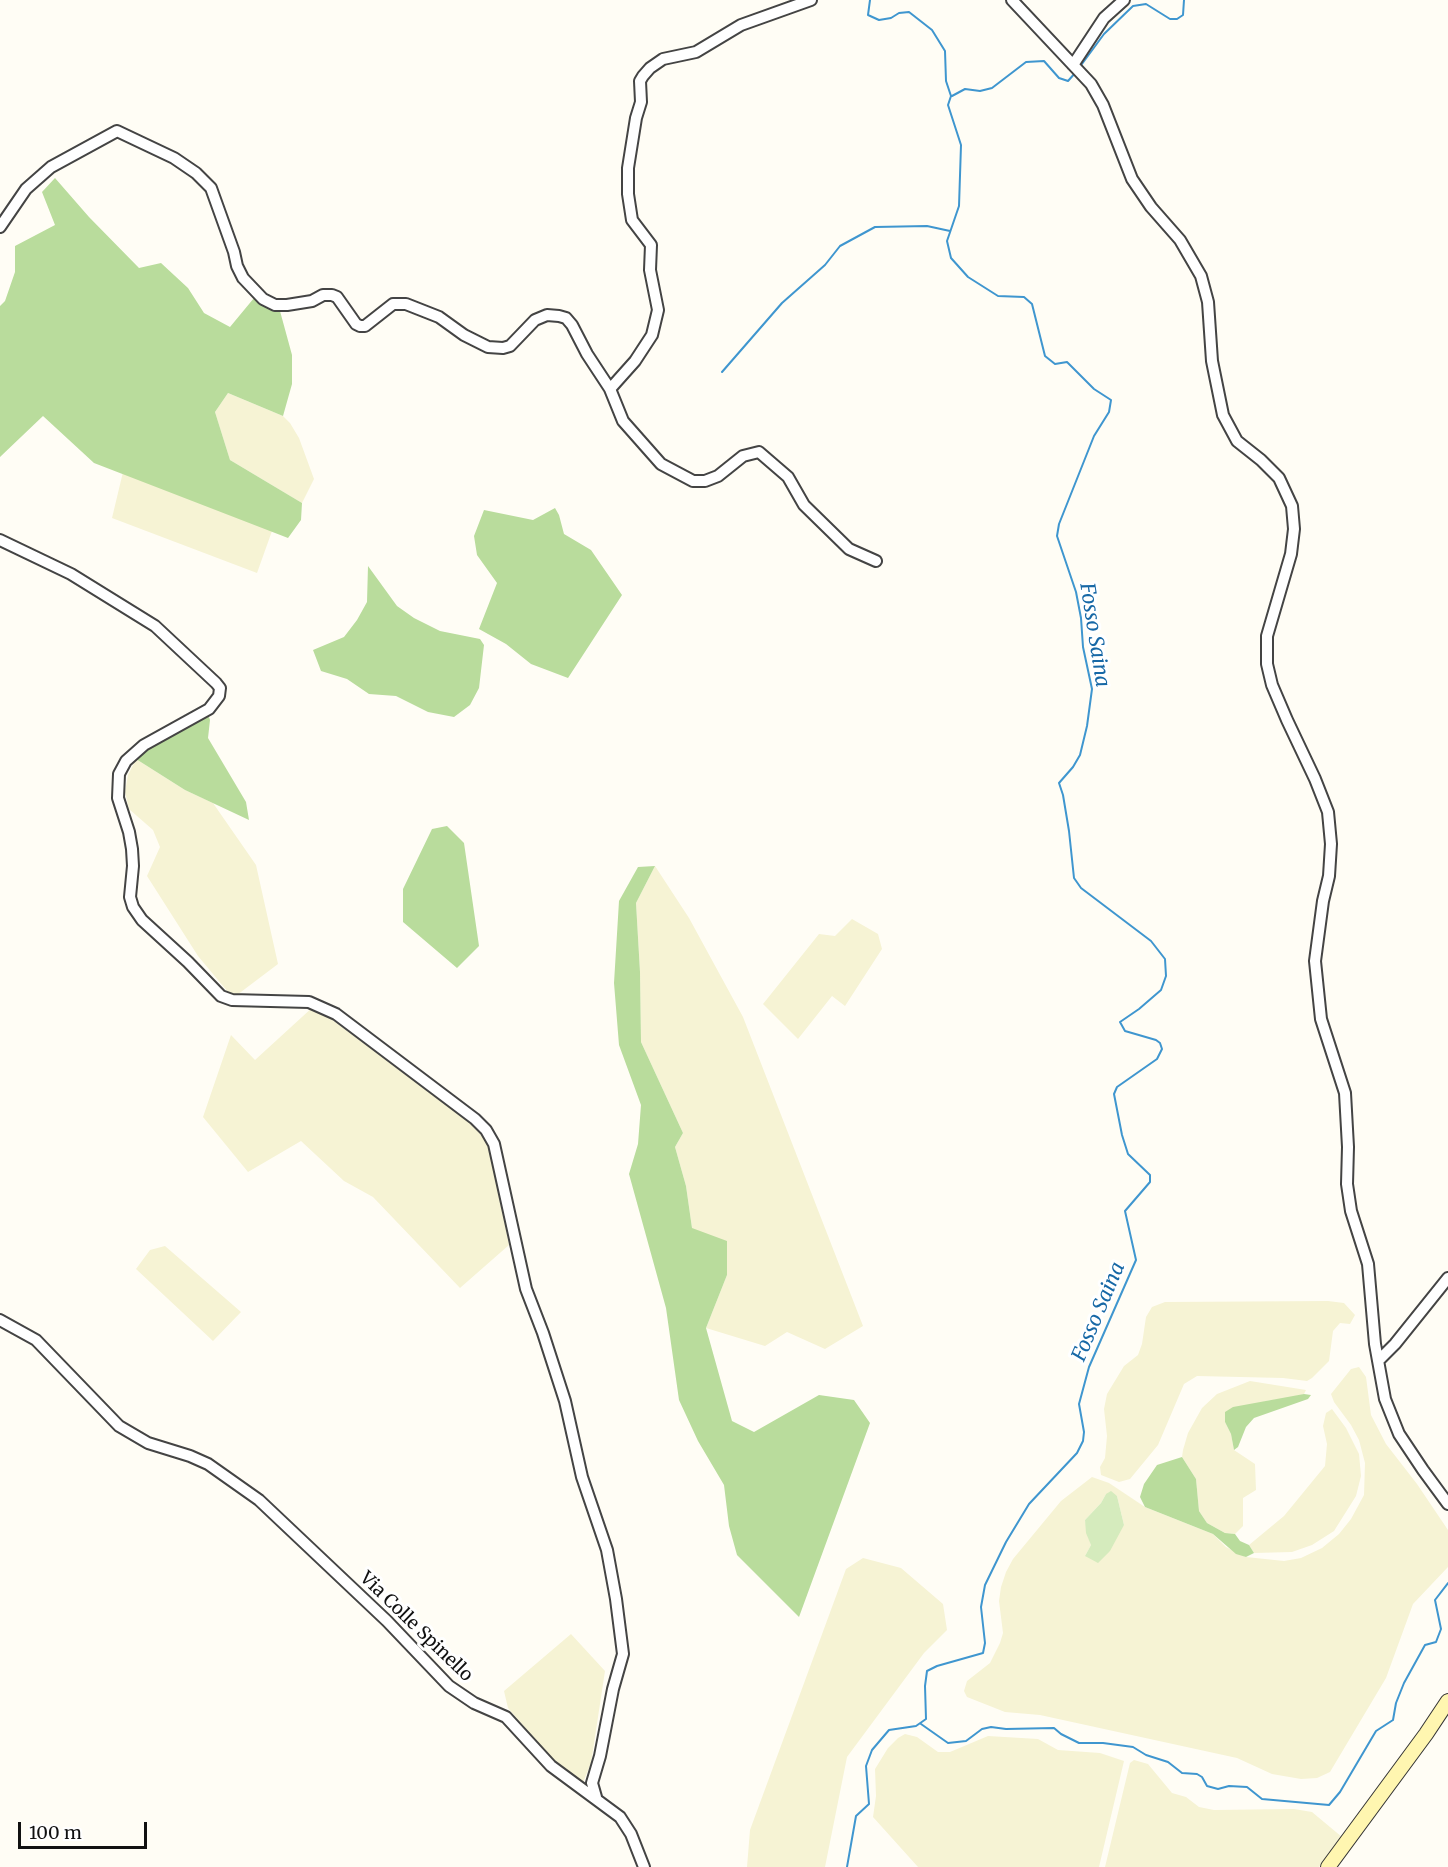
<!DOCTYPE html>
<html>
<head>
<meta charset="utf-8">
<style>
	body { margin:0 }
	#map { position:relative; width:1448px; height:1867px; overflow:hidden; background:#fffdf5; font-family:Merriweather,serif }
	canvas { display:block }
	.scale { position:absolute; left:18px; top:1822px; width:129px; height:27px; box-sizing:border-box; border:3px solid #111; border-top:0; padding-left:8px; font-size:18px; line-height:21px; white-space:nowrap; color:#111; -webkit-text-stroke:4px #fff; paint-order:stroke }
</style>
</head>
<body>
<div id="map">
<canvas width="1448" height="1867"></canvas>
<div class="scale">100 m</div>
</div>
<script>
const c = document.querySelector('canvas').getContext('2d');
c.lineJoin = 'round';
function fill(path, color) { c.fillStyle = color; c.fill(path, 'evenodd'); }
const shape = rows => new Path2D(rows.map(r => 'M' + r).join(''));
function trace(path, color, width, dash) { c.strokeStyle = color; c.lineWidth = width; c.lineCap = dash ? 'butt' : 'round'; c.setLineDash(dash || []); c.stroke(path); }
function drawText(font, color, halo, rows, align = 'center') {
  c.font = font + ' Merriweather,serif'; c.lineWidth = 6; c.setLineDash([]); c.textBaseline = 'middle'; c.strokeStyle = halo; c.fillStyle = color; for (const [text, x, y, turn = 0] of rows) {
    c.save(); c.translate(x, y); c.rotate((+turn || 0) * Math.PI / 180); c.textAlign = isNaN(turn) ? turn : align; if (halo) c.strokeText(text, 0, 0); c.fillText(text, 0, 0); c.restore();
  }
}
const farmland = shape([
	[228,393,283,416,290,423,299,438,314,479,302,503,230,460,215,412],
	[123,472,272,531,257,573,112,518],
	[136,759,185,790,213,803,256,865,278,964,233,998,198,956,147,876,160,847,153,830,129,809,125,792,128,775],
	[655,866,689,918,743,1017,863,1326,825,1349,787,1332,765,1346,706,1328,727,1275,692,1228,686,1186,675,1147,683,1133,641,1042,640,972,636,903],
	[852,919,878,934,882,949,845,1006,832,996,798,1039,763,1004,819,934,835,936],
	[314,1006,474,1126,490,1147,509,1245,460,1288,373,1197,344,1181,301,1141,248,1172,203,1117,231,1035,255,1060],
	[165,1246,241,1312,213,1341,136,1269,150,1250],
	[1328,1301,1344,1303,1355,1315,1350,1324,1340,1323,1333,1331,1329,1361,1312,1378,1307,1381,1283,1378,1197,1376,1184,1384,1158,1445,1130,1479,1119,1482,1101,1475,1100,1467,1105,1458,1107,1436,1104,1409,1107,1394,1124,1366,1138,1355,1142,1344,1146,1317,1152,1307,1165,1302],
	[1359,1367,1366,1377,1371,1415,1386,1444,1417,1484,1448,1530,1448,1567,1413,1604,1386,1678,1330,1772,1317,1778,1301,1779,1272,1774,1237,1758,1040,1715,1005,1712,967,1697,964,1691,967,1681,990,1663,1000,1643,1003,1633,999,1601,1001,1587,1006,1572,1013,1559,1061,1501,1092,1477,1109,1483,1145,1507,1213,1534,1226,1547,1246,1557,1284,1561,1301,1558,1322,1548,1339,1534,1351,1519,1364,1495,1365,1463,1359,1440,1351,1425,1334,1402,1331,1394,1351,1369],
	[1106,1494,1117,1496,1124,1525,1085,1556,1091,1545,1085,1520,1101,1503],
	[1250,1381,1306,1390,1304,1394,1295,1397,1266,1401,1225,1422,1231,1434,1234,1450,1255,1464,1256,1490,1243,1498,1243,1526,1235,1534,1225,1533,1207,1523,1199,1511,1196,1479,1182,1457,1183,1450,1188,1433,1202,1408,1217,1394],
	[1332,1409,1346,1428,1359,1454,1361,1476,1356,1496,1334,1531,1312,1545,1292,1552,1254,1553,1249,1545,1284,1516,1325,1466,1327,1444,1323,1426,1326,1413],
	[863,1558,901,1568,943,1604,947,1630,924,1653,847,1757,825,1867,747,1867,750,1830,846,1569],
	[571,1634,605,1671,591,1763,582,1785,554,1761,508,1708,504,1691],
	[905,1734,917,1737,938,1752,950,1752,988,1736,1038,1739,1058,1750,1100,1753,1124,1761,1099,1867,918,1867,873,1817,876,1796,875,1769,888,1748,898,1738],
	[1134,1760,1148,1764,1172,1793,1186,1797,1199,1807,1214,1810,1294,1809,1312,1812,1342,1837,1319,1867,1105,1867,1130,1763]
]);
const green = shape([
	[1111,1491,1117,1496,1124,1525,1110,1551,1098,1563,1085,1556,1091,1545,1086,1533,1085,1520,1101,1503,1106,1494]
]);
const forest = shape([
	[55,178,89,217,139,268,161,263,188,288,204,313,230,327,254,298,280,311,292,355,292,384,283,416,228,393,215,412,230,460,302,503,301,520,288,538,94,463,43,416,0,457,0,306,5,301,15,272,15,246,55,225,42,192],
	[555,508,559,515,564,534,591,550,622,595,568,678,531,664,506,644,479,629,497,583,477,555,474,536,484,510,533,520],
	[368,566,397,606,414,618,440,631,480,639,484,645,479,688,470,705,454,717,428,712,396,696,369,694,347,679,321,671,313,650,344,637,357,620,367,602],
	[208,714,210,720,208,738,246,802,249,820,185,790,136,759,159,738],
	[447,826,464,843,479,946,457,968,403,922,403,889,432,829],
	[655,866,636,903,640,972,641,1042,683,1133,675,1147,686,1186,692,1228,727,1241,727,1275,706,1328,732,1421,754,1432,819,1395,854,1400,870,1423,799,1617,737,1555,729,1526,724,1485,698,1441,679,1400,666,1308,629,1174,638,1144,641,1105,619,1045,614,983,619,901,638,867],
	[1304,1394,1311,1395,1308,1399,1254,1418,1246,1427,1238,1447,1234,1450,1231,1434,1225,1422,1225,1412,1233,1407],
	[1182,1457,1196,1479,1199,1511,1207,1523,1225,1533,1235,1534,1240,1541,1249,1545,1254,1553,1246,1557,1236,1554,1213,1534,1145,1507,1140,1497,1144,1484,1157,1465]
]);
const stream = shape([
	[1079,68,1104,34,1133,6,1146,4,1170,19,1177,19,1183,15,1184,0],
	[952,96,965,89,980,91,992,88,1026,62,1044,61,1059,78,1068,81,1076,72],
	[722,372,782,303,825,265,840,246,875,227,927,226,950,231],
	[921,1724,948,1743,966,1741,982,1729,991,1727,1006,1729,1054,1728,1061,1734,1079,1743,1103,1743,1133,1747,1146,1755,1168,1762,1182,1773,1197,1774,1202,1777,1207,1786,1218,1789,1229,1786,1247,1787,1262,1799,1329,1805,1340,1792,1376,1731,1393,1720,1396,1703,1404,1683,1425,1645,1436,1642,1441,1629,1435,1600,1448,1583],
	[847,1867,856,1816,869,1804,866,1766,872,1750,889,1730,916,1726,926,1719,925,1686,927,1671,937,1666,983,1653,985,1643,981,1607,985,1585,1006,1542,1029,1504,1077,1453,1083,1441,1084,1432,1079,1404,1089,1367,1136,1260,1125,1211,1150,1182,1150,1175,1128,1154,1122,1135,1114,1094,1117,1087,1157,1059,1162,1049,1160,1043,1156,1040,1125,1031,1120,1022,1139,1009,1161,990,1166,976,1165,959,1151,941,1081,888,1074,878,1069,831,1063,795,1059,783,1073,767,1080,755,1087,726,1092,689,1083,647,1081,618,1076,592,1057,536,1059,524,1094,436,1109,412,1111,400,1094,389,1067,362,1055,364,1045,356,1032,304,1024,297,998,296,968,277,951,258,947,241,959,206,961,145,948,105,951,96,946,81,945,51,932,30,909,12,899,13,891,18,879,20,868,15,870,0]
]);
const minor = shape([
	[1012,0,1091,84,1103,105,1132,179,1151,207,1180,240,1201,276,1208,302,1212,361,1223,415,1237,441,1261,460,1279,478,1292,506,1294,529,1291,554,1267,636,1267,664,1272,685,1287,720,1315,779,1328,812,1331,844,1329,876,1323,901,1315,961,1321,1019,1345,1093,1348,1147,1347,1184,1351,1211,1368,1264,1375,1344,1385,1399,1399,1434,1423,1470,1448,1504],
	[1073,65,1104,18,1124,0],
	[0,227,26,189,51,167,117,131,174,158,196,173,211,188,234,252,237,266,243,278,263,299,275,305,287,305,312,301,323,295,332,295,337,297,356,324,360,326,365,326,393,304,406,304,439,317,464,335,488,347,503,348,510,346,535,320,547,315,559,316,566,318,572,325,587,354,610,389,623,421,661,464,693,481,705,481,718,476,743,456,759,452,788,477,804,505,849,549,876,561],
	[610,389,635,361,652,335,658,310,650,270,651,245,632,220,628,194,628,168,636,118,641,102,640,81,643,76,650,68,663,59,696,52,741,25,811,0],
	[0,540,71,574,155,626,216,683,220,688,219,696,209,709,144,745,126,761,119,774,118,798,129,832,132,849,133,866,130,897,133,907,142,920,188,962,221,996,232,1000,309,1002,336,1014,475,1119,486,1130,494,1144,526,1289,543,1333,565,1401,582,1477,607,1550,616,1599,623,1654,613,1689,600,1756,592,1783,596,1797],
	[0,1320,36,1340,119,1426,148,1443,190,1456,208,1464,259,1500,387,1621,449,1686,474,1703,506,1717,551,1766,620,1817,631,1834,644,1867],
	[1378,1361,1395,1344,1448,1278]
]);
const secondary = shape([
	[1328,1867,1426,1734,1448,1701]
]);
const streetNames = [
	["Via Colle Spinello",416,1627,44]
];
const waterNames = [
	["Fosso Saina",1094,635,81],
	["Fosso Saina",1099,1312,-67]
];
fill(farmland, '#f6f3d4');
fill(green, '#d5ebbd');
fill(forest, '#b9dc9c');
trace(stream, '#3f96cf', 2);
trace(minor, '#444', 14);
trace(secondary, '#333', 16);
trace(minor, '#fff', 10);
trace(secondary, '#fff6b0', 14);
drawText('18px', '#111', '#fff', streetNames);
drawText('italic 20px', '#1768a6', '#fff', waterNames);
</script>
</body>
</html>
